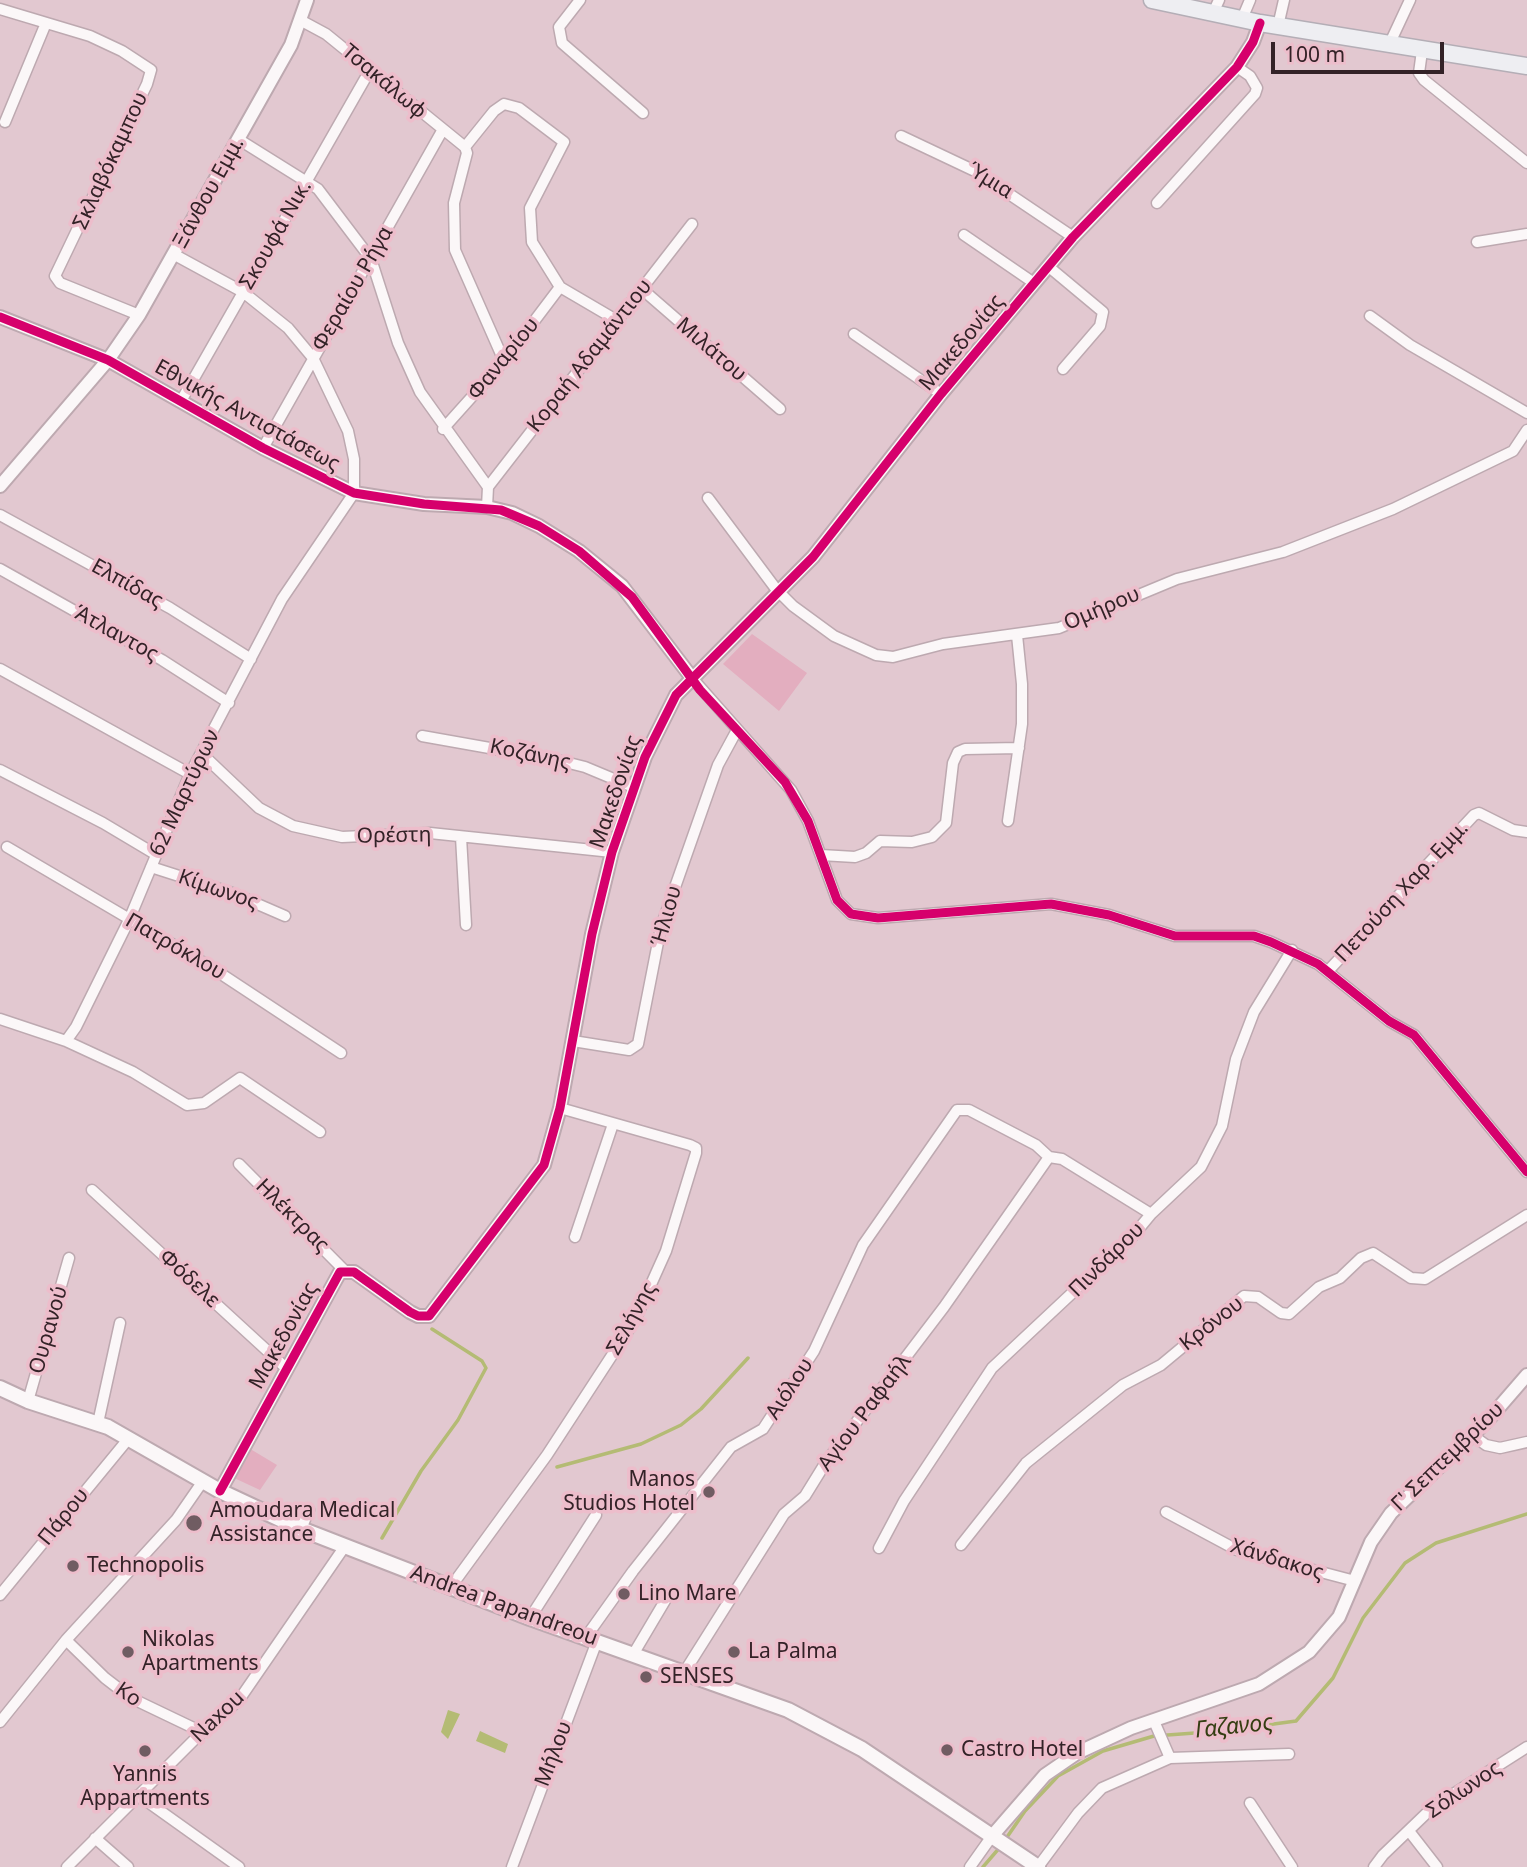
<!DOCTYPE html>
<html>
<head>
<meta charset="utf-8">
<style>
	body { margin:0 }
	#map { position:relative; width:1527px; height:1867px; overflow:hidden; background:#e2c8d0; font-family:"Noto Sans",sans-serif }
	canvas { display:block }
	.scale { position:absolute; left:1271px; top:42px; width:173px; height:32px; box-sizing:border-box; border:4px solid #332227; border-top:0; padding-left:9px; font-size:21px; line-height:24px; white-space:nowrap; color:#332227; -webkit-text-stroke:5px #edbdcb; paint-order:stroke }
</style>
</head>
<body>
<div id="map">
<canvas width="1527" height="1867"></canvas>
<div class="scale">100 m</div>
</div>
<script>
const c = document.querySelector('canvas').getContext('2d');
c.lineJoin = 'round';
function fill(path, color) { c.fillStyle = color; c.fill(path, 'evenodd'); }
const shape = rows => new Path2D(rows.map(r => 'M' + r).join(''));
function trace(path, color, width, dash) { c.strokeStyle = color; c.lineWidth = width; c.lineCap = dash ? 'butt' : 'round'; c.setLineDash(dash || []); c.stroke(path); }
function drawText(font, color, halo, rows, align = 'center') {
  c.font = font + ' "Noto Sans",sans-serif'; c.lineWidth = 7; c.setLineDash([]); c.textBaseline = 'middle'; c.strokeStyle = halo; c.fillStyle = color; for (const [text, x, y, turn = 0] of rows) {
    c.save(); c.translate(x, y); c.rotate((+turn || 0) * Math.PI / 180); c.textAlign = isNaN(turn) ? turn : align; if (halo) c.strokeText(text, 0, 0); c.fillText(text, 0, 0); c.restore();
  }
}
const green = shape([
	[752,634,807,673,779,711,723,664],
	[247,1447,277,1465,260,1490,232,1477]
]);
const water = shape([
	[448,1710,460,1714,448,1739,441,1732],
	[480,1731,508,1744,505,1753,476,1741]
]);
const stream = shape([
	[557,1467,641,1444,681,1425,701,1409,748,1358],
	[382,1538,421,1471,458,1420,486,1368,482,1361,432,1329],
	[1005,1840,1025,1811,1058,1776,1103,1751,1154,1736,1222,1731,1296,1721,1333,1678,1363,1618,1405,1563,1436,1543,1527,1514],
	[983,1867,1001,1846]
]);
const minor = shape([
	[580,0,559,27,562,43,643,113],
	[0,9,90,36,122,51,151,70,147,84,55,276,60,283,139,315],
	[1213,13,1219,0],
	[1242,19,1250,0],
	[300,20,326,34,465,147],
	[1278,26,1284,0],
	[1389,45,1410,0],
	[1422,51,1419,73,1424,80,1527,163],
	[5,122,46,23],
	[901,136,975,171,1073,237],
	[238,139,318,189,371,259,398,343,420,392,488,487,487,507],
	[465,147,494,111,504,104,519,108,564,142,530,208,532,242,560,287,618,321],
	[465,147,467,153,454,203,455,250,504,361],
	[1157,203,1255,94,1257,88,1250,76,1237,67],
	[964,235,1034,283],
	[1477,242,1527,234],
	[1049,267,1103,312,1100,326,1063,369],
	[643,290,780,409],
	[1370,316,1410,345,1527,413],
	[854,334,941,394],
	[181,401,370,70],
	[443,429,504,361,560,287],
	[263,448,442,131],
	[488,487,692,224],
	[708,498,776,589,793,606,834,636,876,655,893,657,943,644,1059,628,1177,579,1283,552,1393,509,1513,451,1527,430],
	[0,515,170,608,251,659],
	[0,569,162,660,229,703],
	[0,669,190,774],
	[692,678,791,790,808,821,837,900,851,914,878,918,1051,904,1109,915,1175,936,1254,936,1271,942,1318,964,1389,1021,1414,1035,1527,1172],
	[422,736,557,760,585,767,633,787],
	[202,754,259,808,293,826,342,837,430,833,612,852],
	[0,770,103,823,155,854],
	[1008,821,1022,724,1022,684,1017,635],
	[461,837,466,925],
	[7,847,206,964,341,1053],
	[821,855,855,857,866,853,880,841,912,842,932,837,946,823,953,763,958,752,965,749,1019,748],
	[151,867,232,893,285,916],
	[1328,971,1474,815,1479,813,1513,830,1527,832],
	[0,1019,66,1041,76,1027,129,920,190,774,282,599,354,493,354,459,348,431,313,358,288,328,243,292,175,255],
	[66,1041,133,1072,187,1105,204,1103,240,1078,320,1132],
	[573,1041,629,1050,638,1044,661,927,718,765,737,730],
	[239,1164,344,1270],
	[92,1190,286,1368],
	[575,1237,613,1124],
	[28,1401,69,1258],
	[98,1423,120,1323],
	[1472,1435,1486,1445,1500,1448,1527,1442],
	[1166,1512,1237,1550,1355,1581],
	[301,1529,309,1510],
	[961,1545,1026,1463,1123,1385,1161,1365,1244,1296,1258,1297,1281,1313,1289,1314,1319,1287,1340,1278,1361,1258,1373,1253,1411,1278,1425,1279,1527,1215],
	[879,1548,904,1501,992,1368,1132,1237,1151,1214,1201,1167,1222,1126,1236,1059,1254,1012,1292,950],
	[450,1588,547,1455,635,1320,666,1251,696,1153,696,1148,690,1145,560,1108],
	[0,1595,129,1438],
	[530,1618,596,1515],
	[586,1637,633,1571,731,1447,763,1429,814,1351,863,1245,957,1110,969,1110,1036,1145,1049,1157,1062,1159,1151,1214],
	[66,1640,105,1678,131,1698,202,1732],
	[634,1653,666,1599],
	[685,1671,784,1514,805,1496,826,1462,944,1307,1049,1157],
	[1154,1721,1170,1758],
	[0,1722,66,1640,176,1520,203,1481],
	[138,1795,239,1867],
	[1250,1803,1292,1867],
	[1409,1831,1437,1867],
	[95,1838,128,1867],
	[67,1867,202,1732,239,1700,345,1546],
	[512,1867,597,1641],
	[970,1867,992,1836],
	[1038,1867,1078,1813,1102,1788,1170,1758,1289,1754],
	[1374,1867,1383,1855,1433,1807,1527,1747]
]);
const tertiary = shape([
	[0,317,108,360,263,448,354,493,424,504,487,507,512,513,539,526,579,551,622,586,692,678],
	[0,486,108,360,139,315,291,45,307,0],
	[220,1491,340,1272,354,1272,410,1312,418,1316,429,1316,544,1165,560,1108,592,934,612,852,645,757,676,695,813,557,941,394,1073,237,1237,67,1253,42,1260,23],
	[992,1836,1045,1775,1077,1753,1131,1728,1259,1684,1309,1652,1339,1617,1371,1542,1391,1513,1488,1420,1527,1375]
]);
const secondary = shape([
	[0,1388,28,1401,108,1427,220,1491,301,1529,530,1618,788,1710,862,1749,1038,1867]
]);
const primary = shape([
	[1152,0,1260,23,1527,66]
]);
const cycleway = shape([
	[0,317,108,360,263,448,354,493,424,504,501,510,539,526,579,551,632,597,700,690,785,782,808,821,837,900,851,914,878,918,1051,904,1109,915,1175,936,1254,936,1271,942,1318,964,1389,1021,1414,1035,1527,1172],
	[220,1491,340,1272,354,1272,410,1312,418,1316,429,1316,544,1165,560,1108,592,934,612,852,645,757,676,695,813,557,941,394,1073,237,1237,67,1253,42,1260,23]
]);
const markers = [
	[709,1492,7,"#705c62"],
	[194,1523,9,"#705c62"],
	[73,1566,7,"#705c62"],
	[624,1594,7,"#705c62"],
	[128,1652,7,"#705c62"],
	[734,1652,7,"#705c62"],
	[646,1677,7,"#705c62"],
	[947,1750,7,"#705c62"],
	[145,1751,7,"#705c62"]
];
const streetNames = [
	["Τσακάλωφ",384,82,40],
	["Σκλαβόκαμπου",111,161,-65],
	["Ύμια",990,181,32],
	["Ξάνθου Εμμ.",209,193,-61],
	["Σκουφά Νικ.",276,235,-60],
	["Φεραίου Ρήγα",353,289,-60],
	["Μακεδονίας",962,343,-50],
	["Μιλάτου",711,350,41],
	["Κοραή Αδαμάντιου",590,356,-52],
	["Φαναρίου",504,359,-51],
	["Εθνικής Αντιστάσεως",247,416,29],
	["Ελπίδας",127,584,29],
	["Ομήρου",1102,609,-23],
	["Άτλαντος",116,634,29],
	["Κοζάνης",530,755,12],
	["Μακεδονίας",616,792,-71],
	["62 Μαρτύρων",185,793,-65],
	["Ορέστη",394,836,-1],
	["Κίμωνος",218,890,19],
	["Πετούση Χαρ. Εμμ.",1402,892,-47],
	["Ήλιου",667,916,-74],
	["Πατρόκλου",175,947,30],
	["Ηλέκτρας",292,1216,45],
	["Πινδάρου",1107,1260,-45],
	["Φόδελε",189,1279,43],
	["Σελήνης",632,1319,-61],
	["Κρόνου",1212,1324,-38],
	["Ουρανού",49,1330,-74],
	["Μακεδονίας",284,1336,-61],
	["Αιόλου",790,1389,-57],
	["Αγίου Ραφαήλ",865,1413,-53],
	["Γ' Σεπτεμβρίου",1448,1457,-44],
	["Πάρου",64,1517,-51],
	["Χάνδακος",1277,1560,17],
	["Andrea Papandreou",504,1606,20],
	["Ko",128,1695,35],
	["Naxou",218,1717,-44],
	["Μήλου",554,1754,-69],
	["Σόλωνος",1464,1790,-34]
];
const poiNames = [
	["Manos",695,1480,"right"],
	["Studios Hotel",695,1504,"right"],
	["Amoudara Medical",210,1511],
	["Assistance",210,1535],
	["Technopolis",87,1566],
	["Lino Mare",638,1594],
	["Nikolas",142,1640],
	["Apartments",142,1664],
	["La Palma",748,1652],
	["SENSES",660,1677],
	["Castro Hotel",961,1750],
	["Yannis",145,1775,"center"],
	["Appartments",145,1799,"center"]
];
const waterNames = [
	["Γαζανος",1234,1727,-6]
];
fill(green, '#e3aebf');
fill(water, '#b4bb74');
trace(stream, '#b4bb74', 3.5);
trace(minor, '#bda9b0', 13);
trace(tertiary, '#bda9b0', 16);
trace(secondary, '#bda9b0', 18);
trace(primary, '#b4aeb6', 19);
trace(minor, '#fbf7f8', 10);
trace(tertiary, '#fbf7f8', 12);
trace(secondary, '#fbf7f8', 14);
trace(primary, '#eeeef2', 16);
trace(cycleway, '#d6006c', 9);
for (const [x, y, r, color] of markers) { const dot = new Path2D(); dot.arc(x, y, r, 0, 2 * Math.PI); c.fillStyle = color; c.fill(dot); trace(dot, '#edbdcb', 2.5); }
drawText('21px', '#332227', '#edbdcb', streetNames);
drawText('21px', '#332227', '#edbdcb', poiNames, 'left');
drawText('italic 23px', '#353d12', '#edbdcb', waterNames);
</script>
</body>
</html>
